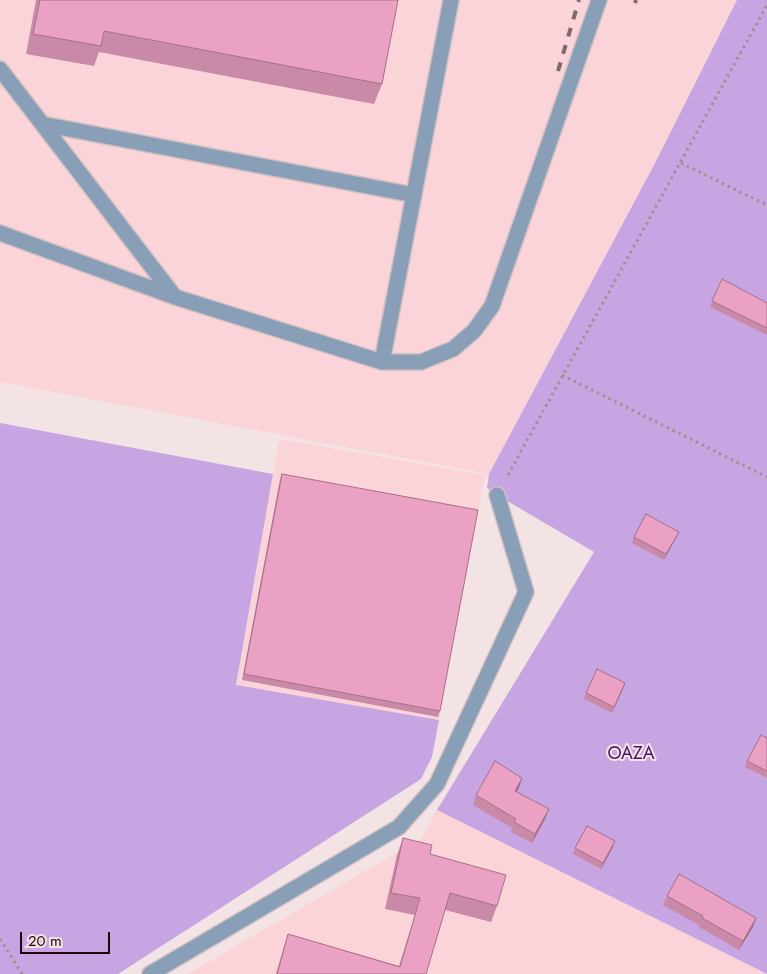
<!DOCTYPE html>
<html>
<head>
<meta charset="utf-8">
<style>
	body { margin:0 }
	#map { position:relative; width:767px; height:974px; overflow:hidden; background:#f4e3e5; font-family:Jost,sans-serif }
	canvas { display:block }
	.scale { position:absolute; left:20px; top:932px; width:90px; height:22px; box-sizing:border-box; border:2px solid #22060c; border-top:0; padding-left:6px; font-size:15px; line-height:18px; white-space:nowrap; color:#22060c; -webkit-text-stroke:4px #f4e3e5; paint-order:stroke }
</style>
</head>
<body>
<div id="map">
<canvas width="767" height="974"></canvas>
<div class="scale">20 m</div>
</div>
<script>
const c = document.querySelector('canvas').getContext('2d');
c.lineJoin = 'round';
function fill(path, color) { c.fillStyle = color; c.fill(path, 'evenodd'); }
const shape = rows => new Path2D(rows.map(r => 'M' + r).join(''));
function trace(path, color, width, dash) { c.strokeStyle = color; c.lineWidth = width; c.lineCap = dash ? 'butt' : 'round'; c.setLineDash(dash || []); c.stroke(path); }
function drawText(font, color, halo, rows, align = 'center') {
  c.font = font + ' Jost,sans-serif'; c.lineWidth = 4; c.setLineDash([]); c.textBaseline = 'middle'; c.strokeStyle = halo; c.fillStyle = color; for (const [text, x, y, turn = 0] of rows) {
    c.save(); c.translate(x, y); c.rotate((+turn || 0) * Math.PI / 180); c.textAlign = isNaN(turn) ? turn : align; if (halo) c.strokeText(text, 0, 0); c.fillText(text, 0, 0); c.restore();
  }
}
const built = shape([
	[0,0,737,0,654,165,489,474,0,382],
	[279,439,485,475,439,720,236,686],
	[437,810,766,974,187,974,421,839]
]);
const green = shape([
	[737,0,767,0,767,974,437,810,594,552,497,495,487,488,489,474,654,165],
	[0,423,273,474,236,685,439,720,432,757,421,779,118,974,0,974]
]);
const path = shape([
	[681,163,767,205],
	[562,375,767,477],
	[508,475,767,5],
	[0,939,22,974]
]);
const minor = shape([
	[0,69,175,297,382,362,451,0],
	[42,124,414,195],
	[0,233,175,297],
	[382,362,421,362,453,349,474,331,492,306,599,0],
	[150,974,399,827,437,784,526,592,497,495]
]);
const rail = shape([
	[635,3,636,0],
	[558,71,579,0]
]);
const wall = shape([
	[36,0,398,0,382,84,374,104,99,52,94,66,26,54],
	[712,301,767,303,767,335,710,307],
	[282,474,440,711,438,717,242,680,280,479],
	[679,532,676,538,664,560,632,543,634,537],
	[625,683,612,713,584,699,586,693],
	[767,738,767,778,745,767,747,761],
	[522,778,517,792,549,809,545,819,532,843,511,832,512,828,473,805,476,795],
	[403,838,430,854,497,906,491,922,445,910,426,974,276,974,283,950,288,934,399,966,415,915,385,909,397,855],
	[613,847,601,869,573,854,575,848],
	[667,896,753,927,739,950,699,927,699,925,663,905]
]);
const shadedWall = shape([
	[679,532,676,538,664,560,666,554],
	[625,683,623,689,612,713,614,707],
	[522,778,519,788,512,800,515,791],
	[549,809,545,819,532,843,535,834],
	[615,841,613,847,601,869,603,863],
	[756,918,753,927,739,950,743,941]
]);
const building = shape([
	[40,0,398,0,382,84,104,31,101,46,33,34,40,0],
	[722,279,767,303,767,328,712,301,722,279],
	[282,474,478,510,440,711,244,674,282,474],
	[646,514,679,532,666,554,634,537,646,514],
	[597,669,625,683,614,707,586,693,597,669],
	[761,735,767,738,767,771,747,761,761,735],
	[495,761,522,778,515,791,549,809,535,834,514,822,516,819,476,795,495,761],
	[587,826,615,841,603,863,575,848,587,826],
	[403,838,432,845,430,854,506,875,497,906,450,893,426,974,277,974,288,934,400,967,420,898,391,893,403,838],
	[679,874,756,918,743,941,702,918,703,916,667,896,679,874]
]);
const parkNames = [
	["OAZA",631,755]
];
fill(built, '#fad4d8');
fill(green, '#c7a5e2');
trace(minor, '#d2c0c2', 18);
trace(path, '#a38e91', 3, [2.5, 4]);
trace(minor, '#889fb7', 15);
trace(rail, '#7f686d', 4, [9, 9]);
fill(wall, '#c98aa8');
fill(shadedWall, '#a47188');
fill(building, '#eaa1c3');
trace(building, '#a47188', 1);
drawText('18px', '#471464', '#f4e3e5', parkNames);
</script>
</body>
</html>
